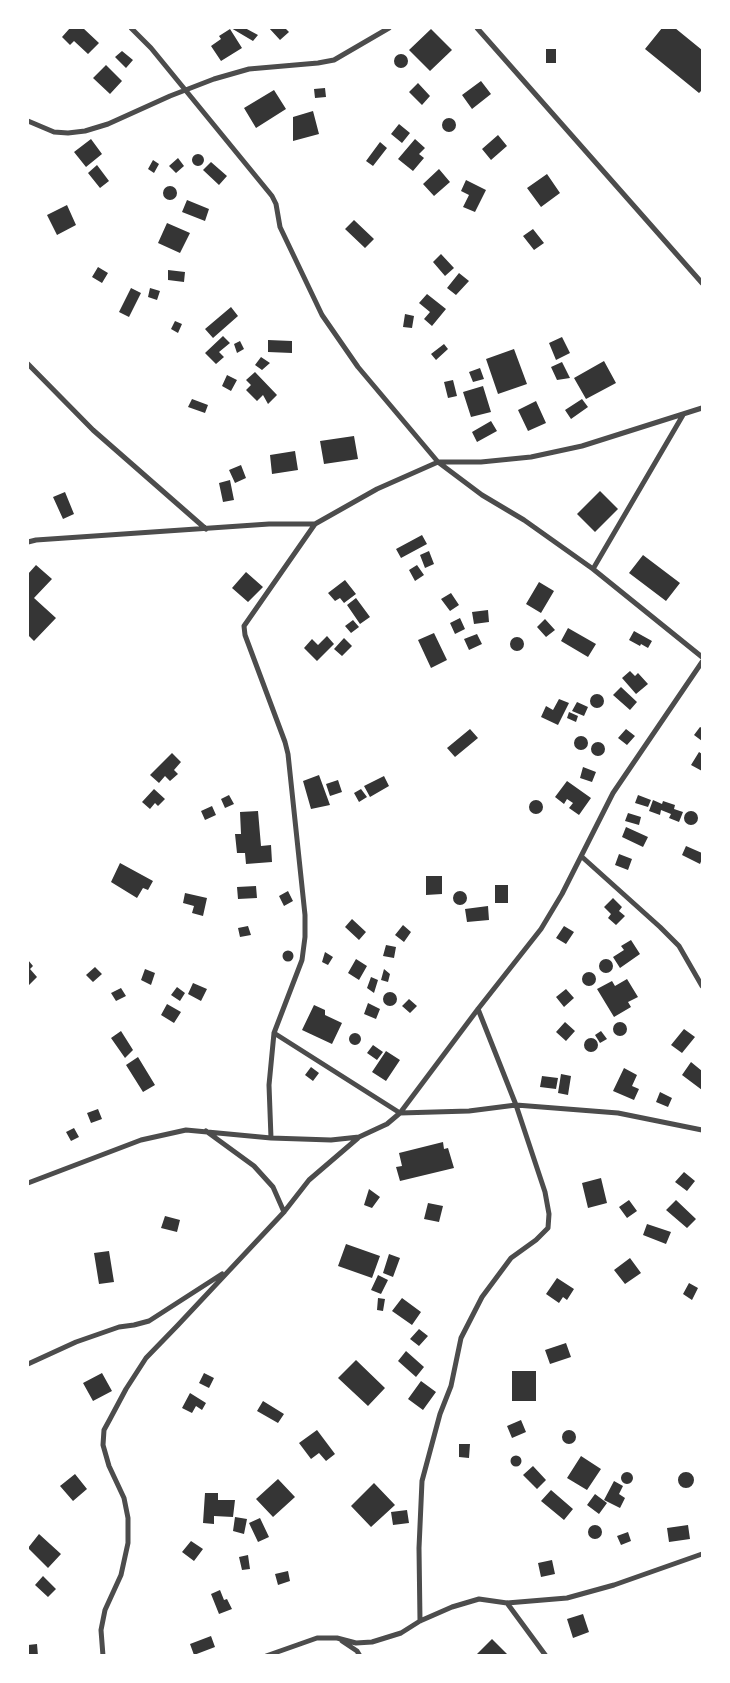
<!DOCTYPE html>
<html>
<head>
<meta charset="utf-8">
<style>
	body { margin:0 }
	#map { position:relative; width:730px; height:1683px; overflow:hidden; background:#fff; font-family:"Titillium Web",sans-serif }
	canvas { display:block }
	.frame { position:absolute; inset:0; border:29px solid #fff; pointer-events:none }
</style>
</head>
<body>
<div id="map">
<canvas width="730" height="1683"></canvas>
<div class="frame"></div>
</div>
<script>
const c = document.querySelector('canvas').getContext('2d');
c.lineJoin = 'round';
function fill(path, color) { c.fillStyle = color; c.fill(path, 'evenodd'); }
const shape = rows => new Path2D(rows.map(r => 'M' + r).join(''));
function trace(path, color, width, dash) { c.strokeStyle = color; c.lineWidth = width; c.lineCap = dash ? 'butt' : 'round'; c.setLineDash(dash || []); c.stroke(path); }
const building = shape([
	[70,28,83,28,99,43,88,54,74,41,70,45,62,37],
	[231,28,245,28,258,35,253,41],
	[269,28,285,28,289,32,280,40],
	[662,28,675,28,702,50,702,90,699,93,645,49],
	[230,29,242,48,221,61,211,46,221,39,219,36],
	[431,29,452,50,430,71,409,50],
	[546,49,556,49,556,63,546,63],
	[122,51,133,60,126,68,115,57],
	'394 61a7 7 0 1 1 14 0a7 7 0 1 1-14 0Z',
	[106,65,122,81,110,94,93,78],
	[481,81,491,94,472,109,462,95],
	[418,83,430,96,422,105,409,92],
	[325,88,326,97,315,98,314,89],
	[274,90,286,109,256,128,244,108],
	[313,111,319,134,293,141,293,117],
	'442 125a7 7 0 1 1 14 0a7 7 0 1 1-14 0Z',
	[399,124,410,133,402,143,391,134],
	[498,135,507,146,491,160,482,149],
	[91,139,102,154,86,167,74,152],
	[415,139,425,148,419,154,424,158,413,171,398,159],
	[380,142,387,148,373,166,366,161],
	'192 160a6 6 0 1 1 12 0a6 6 0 1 1-12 0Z',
	[178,158,184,166,176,173,169,166],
	[153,160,159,164,154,173,148,169],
	[211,162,227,176,219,185,203,170],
	[97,165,109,181,100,188,88,173],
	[439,169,450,182,434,196,423,184],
	[547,174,560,193,541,207,527,188],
	[466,180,486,190,475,212,463,207,469,195,461,191],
	'163 193a7 7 0 1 1 14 0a7 7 0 1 1-14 0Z',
	[187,200,209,209,205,221,182,212],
	[67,205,76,225,57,235,47,215],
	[354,220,374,239,365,248,345,229],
	[167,223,190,233,180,253,158,243],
	[533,229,544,243,534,250,523,236],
	[441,254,454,268,445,276,433,262],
	[98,267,108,273,102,283,92,277],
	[168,270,185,272,184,282,168,280],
	[459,273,469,281,456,295,447,288],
	[131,288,141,293,129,317,119,312],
	[150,288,160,291,157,300,148,297],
	[427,294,446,309,432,326,424,319,430,312,419,303],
	[231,307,238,316,213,338,205,329],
	[405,314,414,316,412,328,403,327],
	[175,321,182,324,178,333,171,329],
	[223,336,230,343,219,352,224,357,216,364,205,353],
	[562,337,570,353,556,360,549,343],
	[268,340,292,341,292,353,268,352],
	[240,341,244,349,237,353,234,344],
	[444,344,448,349,436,360,431,354],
	[514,349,527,384,498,394,486,359],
	[261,357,270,363,262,370,255,365],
	[604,361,616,383,586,399,574,378],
	[562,362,570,378,557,380,551,367],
	[480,368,484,379,473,382,469,372],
	[255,372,277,395,268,404,263,395,257,401,246,390,251,385,246,380],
	[227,375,237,380,231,391,222,386],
	[453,380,457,396,448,398,444,382],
	[483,386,491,412,471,417,463,392],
	[192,399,208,405,205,413,188,407],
	[582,399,588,407,571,419,565,410],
	[536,401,546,423,528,431,518,410],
	[491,421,497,431,477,442,472,432],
	[354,436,358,459,324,464,320,441],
	[295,451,298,470,272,474,270,455],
	[241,465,246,478,235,483,229,470],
	[230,480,234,500,223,502,219,483],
	[600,491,618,509,595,532,577,514],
	[65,492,74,514,63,519,53,497],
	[422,535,427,544,401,558,396,549],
	[429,551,434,564,425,568,420,555],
	[643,555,680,583,666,601,629,573],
	[36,565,52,579,34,598,56,618,34,641,28,635,28,574],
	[417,565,424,575,415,581,409,570],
	[246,572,263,587,248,602,232,588],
	[345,580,356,594,344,603,340,598,335,601,328,593],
	[539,582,554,591,541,613,526,604],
	[451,593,459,605,450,611,441,599],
	[356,598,370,617,360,624,347,605],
	[488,610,489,622,474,624,472,612],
	[460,618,465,629,455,634,450,623],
	[545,619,555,630,546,637,537,627],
	[353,620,359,627,351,633,345,626],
	[568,628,596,644,588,657,561,641],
	[634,631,652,641,648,648,641,644,640,646,629,640],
	[434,633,447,660,431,668,418,640],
	[477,634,482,644,469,650,464,639],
	[327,636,334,644,317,661,304,648,312,639,318,645],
	'510 644a7 7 0 1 1 14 0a7 7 0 1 1-14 0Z',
	[344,638,352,646,342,656,334,649],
	[630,671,635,676,638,673,648,684,636,694,622,678],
	[621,687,637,702,630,710,613,695],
	'590 701a7 7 0 1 1 14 0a7 7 0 1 1-14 0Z',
	[559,699,569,703,558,725,541,717,546,706,553,710],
	[577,702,588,707,584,716,572,711],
	[569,712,578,716,576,722,567,718],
	[700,727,702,728,702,741,694,735],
	[470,729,478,738,455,757,447,748],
	[626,729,635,736,627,745,618,738],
	'574 743a7 7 0 1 1 14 0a7 7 0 1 1-14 0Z',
	'591 749a7 7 0 1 1 14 0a7 7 0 1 1-14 0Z',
	[699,752,702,754,702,771,691,765],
	[172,753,181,762,174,770,178,774,170,781,165,776,159,783,150,775],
	[583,767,596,772,592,782,580,778],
	[319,775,330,805,311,809,303,781],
	[384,776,389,786,370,797,364,786],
	[338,780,342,792,330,796,326,784],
	[567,781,591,798,579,815,569,808,573,803,567,799,564,804,555,797],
	[154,789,165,799,158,806,155,803,150,809,142,802],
	[361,789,367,797,359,802,354,793],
	[229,795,234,804,225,808,221,799],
	[638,795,651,800,648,807,635,803],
	'529 807a7 7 0 1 1 14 0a7 7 0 1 1-14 0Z',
	[653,800,662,804,663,801,675,805,674,809,683,812,679,822,669,818,671,814,661,810,660,815,649,811],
	[212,806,216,815,205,820,201,811],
	[258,811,261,846,271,845,272,862,246,864,245,853,237,853,235,834,241,834,240,812],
	'684 818a7 7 0 1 1 14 0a7 7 0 1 1-14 0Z',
	[628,813,641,817,639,825,625,821],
	[626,827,648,837,643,847,622,837],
	[686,846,702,853,702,859,700,864,682,855],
	[619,854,632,859,628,870,615,865],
	[120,863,153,881,148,890,143,888,137,898,111,882],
	[426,876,442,876,442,894,426,895],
	[495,885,508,885,508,903,495,903],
	[256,886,257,898,238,899,237,887],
	'453 898a7 7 0 1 1 14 0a7 7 0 1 1-14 0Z',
	[288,891,293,901,284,906,279,896],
	[185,893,207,898,203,916,192,913,194,906,183,903],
	[613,898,622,907,619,911,625,916,616,925,608,918,611,914,604,907],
	[488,906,489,920,467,922,465,909],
	[352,919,366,932,359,940,345,927],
	[403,925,411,932,404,942,395,935],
	[248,926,251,935,240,937,238,928],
	[564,926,574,932,566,944,556,938],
	[631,940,640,954,620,968,613,957,624,950,621,946],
	[386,945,396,947,394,958,383,956],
	'282.5 956a5.5 5.5 0 1 1 11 0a5.5 5.5 0 1 1-11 0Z',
	[325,952,333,957,328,965,322,962],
	'599 966a7 7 0 1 1 14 0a7 7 0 1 1-14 0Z',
	[356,959,367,966,359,980,348,973],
	[28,960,33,966,30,969,37,977,28,986],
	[95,967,102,974,93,982,86,975],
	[145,969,155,973,151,985,141,980],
	[384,969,390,974,388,982,381,980],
	'582 979a7 7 0 1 1 14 0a7 7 0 1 1-14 0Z',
	[371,977,378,980,374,993,367,988],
	[627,979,638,997,628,1002,631,1007,614,1017,597,989,612,981,615,986],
	[193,983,207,989,201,1001,188,994],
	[177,987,185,993,180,1001,171,995],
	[121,988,126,996,116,1001,111,993],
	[566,989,574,998,564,1007,556,997],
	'383 999a7 7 0 1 1 14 0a7 7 0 1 1-14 0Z',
	[409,999,417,1006,410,1013,402,1006],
	[368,1003,380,1009,376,1019,364,1014],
	[167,1004,181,1012,174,1023,161,1015],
	[314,1005,325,1010,325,1015,342,1023,332,1044,302,1030],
	'613 1029a7 7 0 1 1 14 0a7 7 0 1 1-14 0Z',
	[565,1022,575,1031,566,1041,556,1032],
	[684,1029,695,1037,682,1053,671,1045],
	[121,1031,133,1050,125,1058,111,1038],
	[601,1031,607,1039,600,1043,595,1035],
	'349 1039a6 6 0 1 1 12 0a6 6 0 1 1-12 0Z',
	'584 1045a7 7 0 1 1 14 0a7 7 0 1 1-14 0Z',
	[373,1045,383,1052,377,1060,367,1053],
	[386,1051,400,1060,386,1081,372,1072],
	[138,1057,155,1085,143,1092,126,1065],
	[691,1062,702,1071,702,1090,682,1075],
	[311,1067,319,1073,313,1081,305,1075],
	[624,1068,637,1075,632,1086,639,1089,634,1100,613,1091],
	[561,1074,571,1076,568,1095,558,1093],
	[542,1076,558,1078,556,1089,540,1087],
	[660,1092,672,1098,668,1107,656,1102],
	[98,1109,102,1119,91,1123,87,1113],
	[74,1128,79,1137,71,1141,66,1132],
	[443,1142,444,1149,448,1148,454,1168,400,1181,396,1167,402,1166,399,1153],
	[684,1172,695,1181,687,1191,675,1182],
	[601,1178,607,1203,588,1208,582,1183],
	[369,1189,380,1197,372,1208,364,1205],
	[629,1200,637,1211,627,1218,619,1207],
	[676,1200,696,1219,687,1228,666,1210],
	[428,1203,443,1206,439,1222,424,1219],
	[165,1216,180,1220,177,1232,161,1228],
	[647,1224,671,1232,666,1244,643,1235],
	[346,1244,380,1256,372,1278,338,1266],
	[109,1251,114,1282,99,1284,94,1253],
	[389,1254,400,1258,393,1277,383,1273],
	[630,1258,641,1273,625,1284,614,1270],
	[378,1275,388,1280,381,1294,371,1290],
	[557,1278,574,1289,567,1300,563,1297,559,1303,546,1294],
	[689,1283,698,1288,692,1300,683,1294],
	[378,1298,385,1299,383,1311,377,1310],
	[402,1298,421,1312,412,1325,392,1311],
	[419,1329,428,1336,419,1346,410,1339],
	[566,1343,571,1357,550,1364,545,1350],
	[406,1351,424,1367,416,1377,398,1361],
	[356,1360,385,1388,368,1406,338,1378],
	[512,1371,536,1371,536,1401,512,1401],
	[102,1373,112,1391,93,1401,83,1383],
	[204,1373,214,1378,209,1388,199,1383],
	[421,1381,436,1392,423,1410,408,1399],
	[190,1393,206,1403,202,1410,196,1406,192,1413,182,1408],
	[263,1401,284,1414,278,1423,257,1411],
	[521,1420,526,1432,512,1438,507,1426],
	'562 1437a7 7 0 1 1 14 0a7 7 0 1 1-14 0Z',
	[317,1430,335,1454,326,1461,319,1453,311,1459,299,1443],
	[459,1444,470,1444,469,1458,459,1457],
	'510.5 1461a5.5 5.5 0 1 1 11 0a5.5 5.5 0 1 1-11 0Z',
	[581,1456,601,1469,587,1490,567,1478],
	[533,1466,546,1480,537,1489,523,1475],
	'621 1478a6 6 0 1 1 12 0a6 6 0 1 1-12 0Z',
	'678 1480a8 8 0 1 1 16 0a8 8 0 1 1-16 0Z',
	[75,1474,87,1489,73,1501,60,1486],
	[278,1479,295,1497,273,1517,256,1499],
	[614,1481,623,1486,619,1494,625,1498,620,1508,604,1500],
	[374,1483,395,1505,371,1527,351,1506],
	[551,1490,573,1509,564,1520,541,1501],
	[205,1493,218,1493,218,1500,235,1500,233,1517,214,1516,214,1524,203,1523],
	[595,1494,607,1503,599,1514,587,1505],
	[407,1510,409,1523,393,1525,391,1512],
	[235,1517,247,1519,244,1534,233,1531],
	[260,1518,269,1537,258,1542,249,1523],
	'588 1532a7 7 0 1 1 14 0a7 7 0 1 1-14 0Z',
	[688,1525,690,1539,669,1542,667,1528],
	[628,1532,631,1541,621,1545,617,1536],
	[39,1534,61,1554,48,1568,28,1548],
	[191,1541,203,1549,194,1561,182,1552],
	[248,1555,250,1569,242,1570,239,1557],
	[552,1560,555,1574,541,1577,538,1563],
	[288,1571,290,1581,278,1585,275,1574],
	[43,1576,56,1589,48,1597,35,1585],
	[220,1590,224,1600,227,1599,232,1609,219,1614,211,1594],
	[583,1614,589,1632,573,1638,567,1619],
	[211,1636,215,1647,194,1655,190,1644],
	[492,1639,509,1656,475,1656],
	[37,1644,38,1656,28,1656,28,1645]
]);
const minor = shape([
	[131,28,151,48,272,196,276,204,280,227,322,315,358,367,438,462,482,495,524,520,593,569,702,657],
	[477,28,702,283],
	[28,121,54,132,68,133,85,131,108,124,170,96,214,79,249,69,318,63,334,60,389,28],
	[28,364,93,430,206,529],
	[28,542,36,540,269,524,315,524,377,489,438,462,481,462,531,457,582,446,702,408],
	[593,569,683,415],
	[581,856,660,927,679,946,702,986],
	[274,1033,400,1113,469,1111,516,1105,618,1113,702,1130],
	[206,1131,254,1166,273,1187,284,1212],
	[271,1138,269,1085,274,1033,302,960,305,937,305,915,288,754,285,742,245,635,244,626,315,524],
	[28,1183,141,1140,186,1130,271,1138,331,1140,359,1137,387,1124,400,1113,478,1009,541,929,562,894,613,793,702,662],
	[28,1364,76,1342,119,1327,134,1325,149,1321,222,1274],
	[507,1603,546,1656],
	[420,1621,419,1548,422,1481,440,1414,451,1386,461,1338,482,1297,511,1258,536,1240,548,1228,549,1214,545,1192,516,1105,478,1009],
	[342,1641,357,1651,360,1656],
	[103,1656,101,1630,105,1610,121,1575,128,1543,128,1518,124,1498,109,1466,103,1445,104,1430,110,1419,126,1389,146,1358,178,1325,284,1212,309,1180,358,1138],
	[266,1656,317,1638,337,1638,356,1643,372,1642,401,1633,420,1621,452,1607,479,1599,507,1603,567,1598,614,1585,702,1554]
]);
fill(building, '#353535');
trace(minor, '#4c4c4c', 5);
</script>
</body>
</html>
